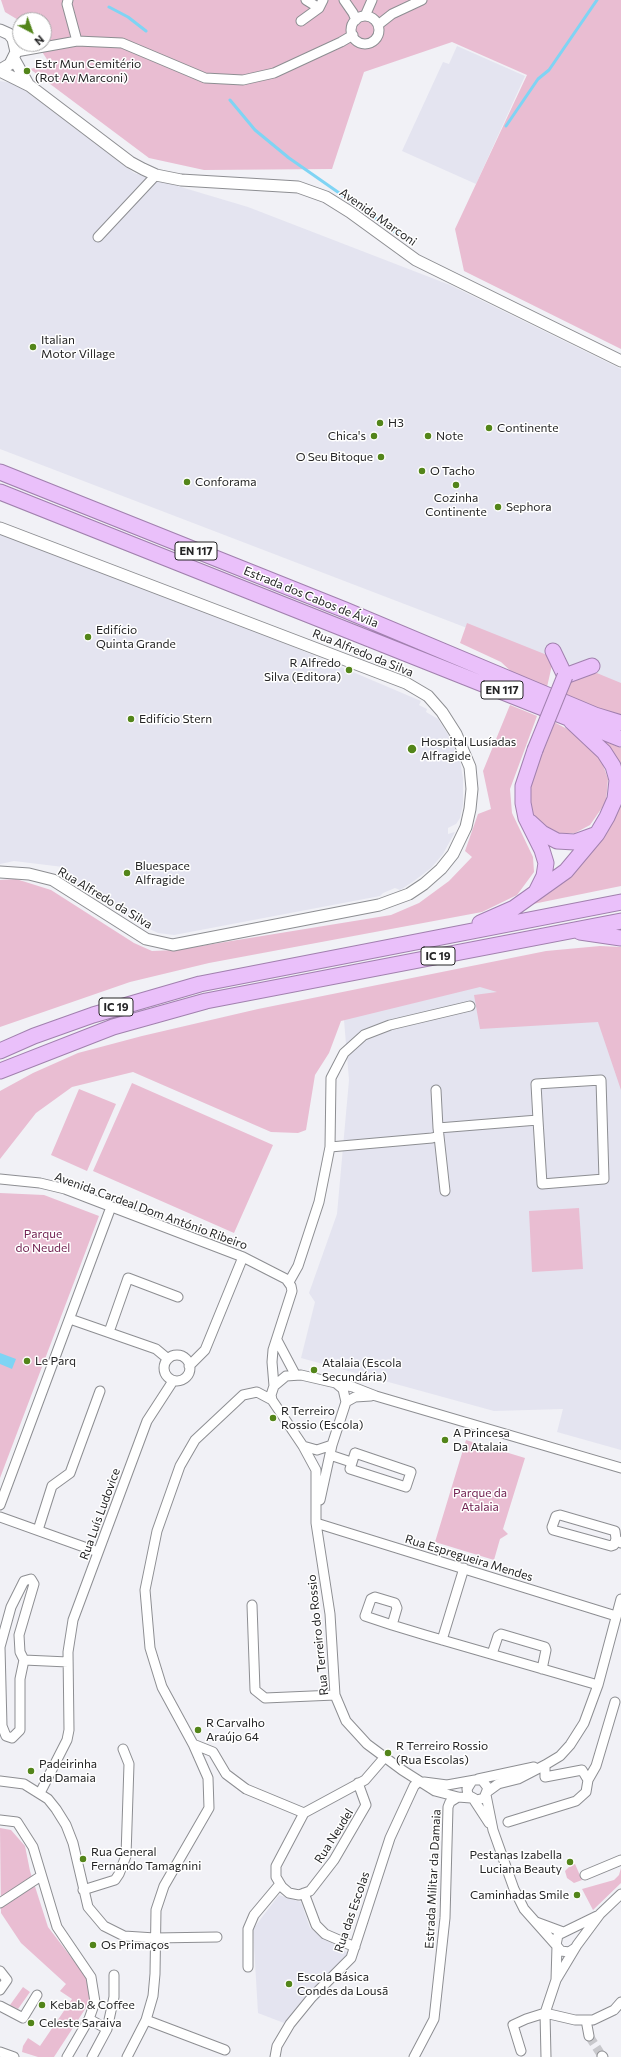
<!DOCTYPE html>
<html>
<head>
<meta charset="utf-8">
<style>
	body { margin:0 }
	#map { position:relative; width:621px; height:2057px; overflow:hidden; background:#f1f1f6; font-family:Commissioner,sans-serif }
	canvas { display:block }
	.north { position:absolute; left:12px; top:12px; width:40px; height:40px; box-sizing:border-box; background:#fff; border:1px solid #a7a7a8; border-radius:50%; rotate:139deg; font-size:11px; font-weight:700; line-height:16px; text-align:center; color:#242425 }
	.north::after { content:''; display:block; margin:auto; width:14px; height:18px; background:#53851a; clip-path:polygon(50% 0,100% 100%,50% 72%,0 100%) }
</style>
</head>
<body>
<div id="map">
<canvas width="621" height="2057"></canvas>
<div class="north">N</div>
</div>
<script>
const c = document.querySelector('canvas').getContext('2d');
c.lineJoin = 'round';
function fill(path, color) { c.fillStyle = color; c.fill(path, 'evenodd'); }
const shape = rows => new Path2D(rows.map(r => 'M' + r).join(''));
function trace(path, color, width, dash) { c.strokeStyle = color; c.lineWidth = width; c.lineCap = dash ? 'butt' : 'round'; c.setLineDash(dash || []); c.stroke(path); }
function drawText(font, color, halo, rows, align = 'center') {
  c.font = font + ' Commissioner,sans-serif'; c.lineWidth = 3; c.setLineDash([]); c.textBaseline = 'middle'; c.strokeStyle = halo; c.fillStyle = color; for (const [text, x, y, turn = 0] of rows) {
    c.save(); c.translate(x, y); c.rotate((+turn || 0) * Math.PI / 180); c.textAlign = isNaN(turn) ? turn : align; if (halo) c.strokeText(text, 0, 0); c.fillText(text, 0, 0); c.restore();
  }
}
const built = shape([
	[457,46,525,76,476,184,402,151,443,62,449,64],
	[0,81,17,84,134,173,248,207,450,285,621,369,621,687,0,449],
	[0,530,268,636,421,701,419,705,427,709,426,712,438,719,449,736,460,761,463,778,463,804,460,818,456,824,448,828,448,834,455,832,443,854,431,868,414,881,400,890,395,888,383,893,380,896,174,935,158,933,141,925,72,881,63,867,14,861,0,864],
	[513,964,621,969,621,1450,557,1432,563,1409,494,1411,301,1358,315,1302,309,1293,337,1214,349,1080,343,1008],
	[279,1895,301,1902,310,1928,325,1939,350,1954,284,2023,258,2013,253,1929]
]);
const green = shape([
	[1,0,621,0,621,349,464,271,455,229,527,75,452,42,364,72,332,169,204,170,149,158,30,69,50,64,37,44,44,44,44,20,20,21,5,12],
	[467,623,547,655,552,665,547,687,514,674,501,662,460,643],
	[587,669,621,683,621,717,564,696,571,682],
	[510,705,537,716,510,789,512,813,533,857,534,872,517,895,482,912,209,963,130,982,0,1027,0,880,16,879,51,890,134,943,152,951,176,950,391,915,419,903,449,881,472,857,465,851,478,814,491,809,483,771],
	[554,722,584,738,602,762,608,779,606,802,590,825,575,833,558,834,542,827,531,815,531,781],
	[597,738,621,748,621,784],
	[621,787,621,886,528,905,567,876],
	[600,946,621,947,621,1090,598,1022,480,1029,474,995,497,992,480,987,341,1021,329,1053,315,1075,306,1130,298,1133,271,1132,133,1072,72,1087,36,1113,0,1159,0,1091,33,1073,78,1053,142,1036,258,1009,546,951],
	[132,1083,273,1145,234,1233,93,1171],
	[79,1089,116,1104,87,1171,51,1155],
	[0,1193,44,1195,99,1216,0,1478],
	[579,1208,583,1269,532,1272,529,1211],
	[466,1440,525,1458,503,1529,508,1534,500,1539,494,1560,435,1542],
	[0,1828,11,1830,25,1846,30,1871,48,1927,87,1978,91,2000,54,2057,38,2057,22,2052,23,2046,28,2038,40,2046,72,1999,60,1991,66,1984,21,1943,1,1913],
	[575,1864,582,1880,574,1883,567,1878,565,1871,569,1867],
	[621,1868,621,1883,593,1910,582,1889,614,1880,619,1875],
	[23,1987,30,1992,18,2009,10,2005]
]);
const water = shape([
	[0,1353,16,1359,12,1369,0,1364]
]);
const stream = shape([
	[109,7,128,17,146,31],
	[230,100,255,130,289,158,398,234],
	[506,126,538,79,549,70,597,0]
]);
const minorTunnel = shape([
	[589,2036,602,2056]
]);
const minor = shape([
	[68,0,67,4,77,41],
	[306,0,319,8],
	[344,0,353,13,356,20],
	[365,16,372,0],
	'351 30a14 14 0 1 1 28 0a14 14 0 1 1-28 0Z',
	[301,21,319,8,323,0],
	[378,25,392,14,422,0],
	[16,52,77,41,122,43,205,78,243,80,274,73,341,42,353,35],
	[98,237,156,175],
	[436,1090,438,1128],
	[439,1136,445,1191],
	[330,1147,432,1138,439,1136,438,1128,538,1120,536,1084,601,1080,604,1179,542,1184,538,1120],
	[0,1179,40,1183,65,1189,243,1257,286,1279,291,1286,292,1291,273,1350,272,1362,274,1386],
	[289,1282,298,1266,319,1202,330,1147,331,1078,344,1053,364,1035,390,1025,470,1006],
	[70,1319,156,1349,168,1359],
	[109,1332,128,1278,178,1297],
	[277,1340,295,1374],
	'164 1368a13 13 0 1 1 26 0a13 13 0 1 1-26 0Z',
	[189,1366,205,1350,243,1257],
	[346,1402,355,1397,371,1396],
	[303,1446,317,1450,332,1445],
	[355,1453,411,1472,406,1487,350,1469,355,1453],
	[330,1455,351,1462],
	[320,1500,332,1445,346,1402,343,1389,337,1384],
	[0,1505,111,1207],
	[0,1517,98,1552],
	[316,1523,616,1616],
	[38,1530,52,1486,70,1473,100,1391],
	[616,1539,614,1545,611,1546,553,1530,552,1527,556,1516,560,1515,615,1531,616,1539,621,1543],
	[252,1605,255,1690,265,1698,335,1695],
	[392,1625,397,1608,395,1603,375,1597,371,1599,365,1616,392,1625,425,1635,598,1685],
	[442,1640,464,1568],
	[492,1654,498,1636,501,1634,545,1647,546,1650,542,1669],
	[24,1660,20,1679,20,1730,12,1738,6,1736,2,1726,0,1647,11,1607,24,1581,31,1579,34,1584,19,1635,20,1652,24,1660,68,1662],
	[193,1744,213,1752,226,1774,246,1789,304,1813],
	[478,1779,534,1767],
	[588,1780,596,1766,615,1702],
	[0,1781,24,1784,48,1799,56,1809,66,1825,73,1843,88,1907,104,1926,124,1936,155,1938,217,1937],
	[424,1782,447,1785,475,1780,482,1780,488,1788,484,1798,477,1800,468,1795,467,1789,472,1781],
	[358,1783,366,1805,334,1860,310,1891,299,1895,289,1893,282,1887,276,1877,276,1866,304,1813,365,1780,384,1758],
	[487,1792,498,1784,518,1779,545,1765,560,1756,570,1745,584,1723,598,1685,621,1599],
	[40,1793,67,1740,69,1730,68,1652,73,1620,147,1421,173,1381],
	[486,1795,493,1830,514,1889,524,1909,556,1945],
	[471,1798,458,1797,435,1791,402,1770,367,1744,346,1721,335,1695,330,1614,316,1523,316,1470,303,1446,272,1400,271,1395,274,1386,286,1376,301,1375,353,1387,376,1396,621,1468],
	[474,1800,489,1823],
	[0,1820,17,1822,33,1847,57,1927,91,1977,95,2002,89,2019,67,2057],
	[508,1822,576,1801,586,1792,588,1780,582,1770,545,1777,545,1765],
	[585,1875,621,1860],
	[83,1890,115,1880,119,1874,126,1856,129,1764,123,1749],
	[304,1893,316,1925,325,1934,355,1947],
	[0,1903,41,1876],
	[536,1922,563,1932],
	[575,1948,569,1952,561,1951,556,1945,558,1935,597,1916],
	[248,1967,248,1929,254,1915,280,1884],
	[0,1971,7,1980,0,1990],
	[556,1980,577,1945,600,1914,621,1894],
	[0,2006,23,2018,37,1995],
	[89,2019,107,2029,114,1997,114,1975],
	[146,2020,225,2050],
	[586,2020,589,2036],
	[521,2051,513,2025,526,2019,545,2013,575,2020,593,2020,614,2010,621,2002],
	[0,2052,14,2057],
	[602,2056,603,2057],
	[92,2057,107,2029],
	[127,2057,146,2020,153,1996,155,1974,156,1910,164,1886,209,1808,208,1778,193,1744,162,1687,150,1648,145,1590,157,1531,180,1466,195,1440,243,1395,257,1392,272,1400],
	[275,2057,277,2046,290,2024,312,1997,351,1958,390,1838,414,1786,419,1781],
	[414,2057,434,2019,445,1918,448,1807,450,1802,458,1797],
	[546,2057,545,2013,556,1980,557,1946]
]);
const tertiary = shape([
	[0,30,9,34,13,39,16,52,10,64,0,70],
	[14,59,28,84],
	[0,71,30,86,130,162,143,169,156,175,181,180,298,187,326,197,350,212,416,260,621,361],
	[0,528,406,683,428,696,442,712,456,734,470,767,472,789,470,809,466,827,453,854,441,869,424,884,409,894,379,905,173,945,146,939,53,880,29,874,0,872]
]);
const trunk = shape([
	[0,472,345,610,595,715,621,723],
	[0,492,621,739],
	[553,651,565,676,592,666],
	[535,750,523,786,523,803,526,818,542,850,546,863,544,876,536,892],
	[530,822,542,833,557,841,575,842,597,834],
	[480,923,514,908,566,871,597,834,607,817,615,799,617,780,613,766,604,752,571,721],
	[580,932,621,938],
	[0,1051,34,1036,93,1015,200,984,621,902],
	[0,1071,113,1027,206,1001,621,921]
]);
const trunkBridge = shape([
	[535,750,565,676]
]);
const markers = [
	[27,71,4,"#53851a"],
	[33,347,4,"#53851a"],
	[380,423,4,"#53851a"],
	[489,428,4,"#53851a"],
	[374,436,4,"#53851a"],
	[428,436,4,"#53851a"],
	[381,457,4,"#53851a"],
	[422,471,4,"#53851a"],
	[187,482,4,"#53851a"],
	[456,485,4,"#53851a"],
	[498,507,4,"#53851a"],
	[88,637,4,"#53851a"],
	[349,670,4,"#53851a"],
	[131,719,4,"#53851a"],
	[412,749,5,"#53851a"],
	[127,873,4,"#53851a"],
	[27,1361,4,"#53851a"],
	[314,1370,4,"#53851a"],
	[273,1418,4,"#53851a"],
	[445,1440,4,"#53851a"],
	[198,1730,4,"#53851a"],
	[388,1753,4,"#53851a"],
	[31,1771,4,"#53851a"],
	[83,1859,4,"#53851a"],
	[570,1862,4,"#53851a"],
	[577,1895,4,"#53851a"],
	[93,1945,4,"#53851a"],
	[289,1984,4,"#53851a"],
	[42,2005,4,"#53851a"],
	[31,2023,4,"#53851a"]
];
const shields = [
	[196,551,42],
	[502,690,42],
	[438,956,34],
	[116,1007,34]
];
const shieldNames = [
	["EN 117",196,551],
	["EN 117",502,690],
	["IC 19",438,956],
	["IC 19",116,1007]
];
const poiNames = [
	["Estr Mun Cemitério",35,64],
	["(Rot Av Marconi)",35,78],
	["Italian",41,340],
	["Motor Village",41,354],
	["H3",388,423],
	["Continente",497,428],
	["Chica's",366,436,"right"],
	["Note",436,436],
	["O Seu Bitoque",373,457,"right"],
	["O Tacho",430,471],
	["Conforama",195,482],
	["Cozinha",456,498,"center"],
	["Continente",456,512,"center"],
	["Sephora",506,507],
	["Edifício",96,630],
	["Quinta Grande",96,644],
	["R Alfredo",341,663,"right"],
	["Silva (Editora)",341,677,"right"],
	["Edifício Stern",139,719],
	["Hospital Lusíadas",421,742],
	["Alfragide",421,756],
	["Bluespace",135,866],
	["Alfragide",135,880],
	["Le Parq",35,1361],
	["Atalaia (Escola",322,1363],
	["Secundária)",322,1377],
	["R Terreiro",281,1411],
	["Rossio (Escola)",281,1425],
	["A Princesa",453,1433],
	["Da Atalaia",453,1447],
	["R Carvalho",206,1723],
	["Araújo 64",206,1737],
	["R Terreiro Rossio",396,1746],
	["(Rua Escolas)",396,1760],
	["Padeirinha",39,1764],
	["da Damaia",39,1778],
	["Rua General",91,1852],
	["Fernando Tamagnini",91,1866],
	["Pestanas Izabella",562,1855,"right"],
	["Luciana Beauty",562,1869,"right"],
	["Caminhadas Smile",569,1895,"right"],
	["Os Primaços",101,1945],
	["Escola Básica",297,1977],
	["Condes da Lousã",297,1991],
	["Kebab & Coffee",50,2005],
	["Celeste Saraiva",39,2023]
];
const streetNames = [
	["Avenida Marconi",378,217,35],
	["Estrada dos Cabos de Ávila",311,597,22],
	["Rua Alfredo da Silva",363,653,22],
	["Rua Alfredo da Silva",105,898,31],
	["Avenida Cardeal Dom António Ribeiro",151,1211,20],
	["Rua Luís Ludovice",100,1514,-70],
	["Rua Espregueira Mendes",469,1558,17],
	["Rua Terreiro do Rossio",318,1635,-96],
	["Rua Neudel",334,1836,-58],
	["Estrada Militar da Damaia",433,1879,-87],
	["Rua das Escolas",352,1912,-71]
];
const parkNames = [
	["Parque",43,1234],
	["do Neudel",43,1248],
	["Parque da",480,1493],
	["Atalaia",480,1507]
];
fill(built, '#e4e4f0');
fill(green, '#e9bdd2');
fill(water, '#7fd4f4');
trace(stream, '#7fd4f4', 3);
trace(minorTunnel, '#c8c8cc', 9, [9, 4.5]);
trace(minor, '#8d8e92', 11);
trace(tertiary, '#8d8e92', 13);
trace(trunk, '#a180ae', 17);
trace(minor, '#fff', 9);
trace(tertiary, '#fff', 11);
trace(trunk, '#eac0fa', 15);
trace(trunkBridge, '#a180ae', 17, []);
trace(trunkBridge, '#eac0fa', 15);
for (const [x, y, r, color] of markers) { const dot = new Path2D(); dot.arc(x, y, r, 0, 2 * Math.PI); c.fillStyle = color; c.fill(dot); trace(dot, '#fff', 1.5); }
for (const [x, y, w] of shields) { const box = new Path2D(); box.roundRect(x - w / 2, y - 9, w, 18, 3); c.fillStyle = '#fff'; c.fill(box); trace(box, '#242425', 1); }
drawText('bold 11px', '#242425', null, shieldNames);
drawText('12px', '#242425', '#fff', poiNames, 'left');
drawText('12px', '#242425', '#fff', streetNames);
drawText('12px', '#722352', '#fff', parkNames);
</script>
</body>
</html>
